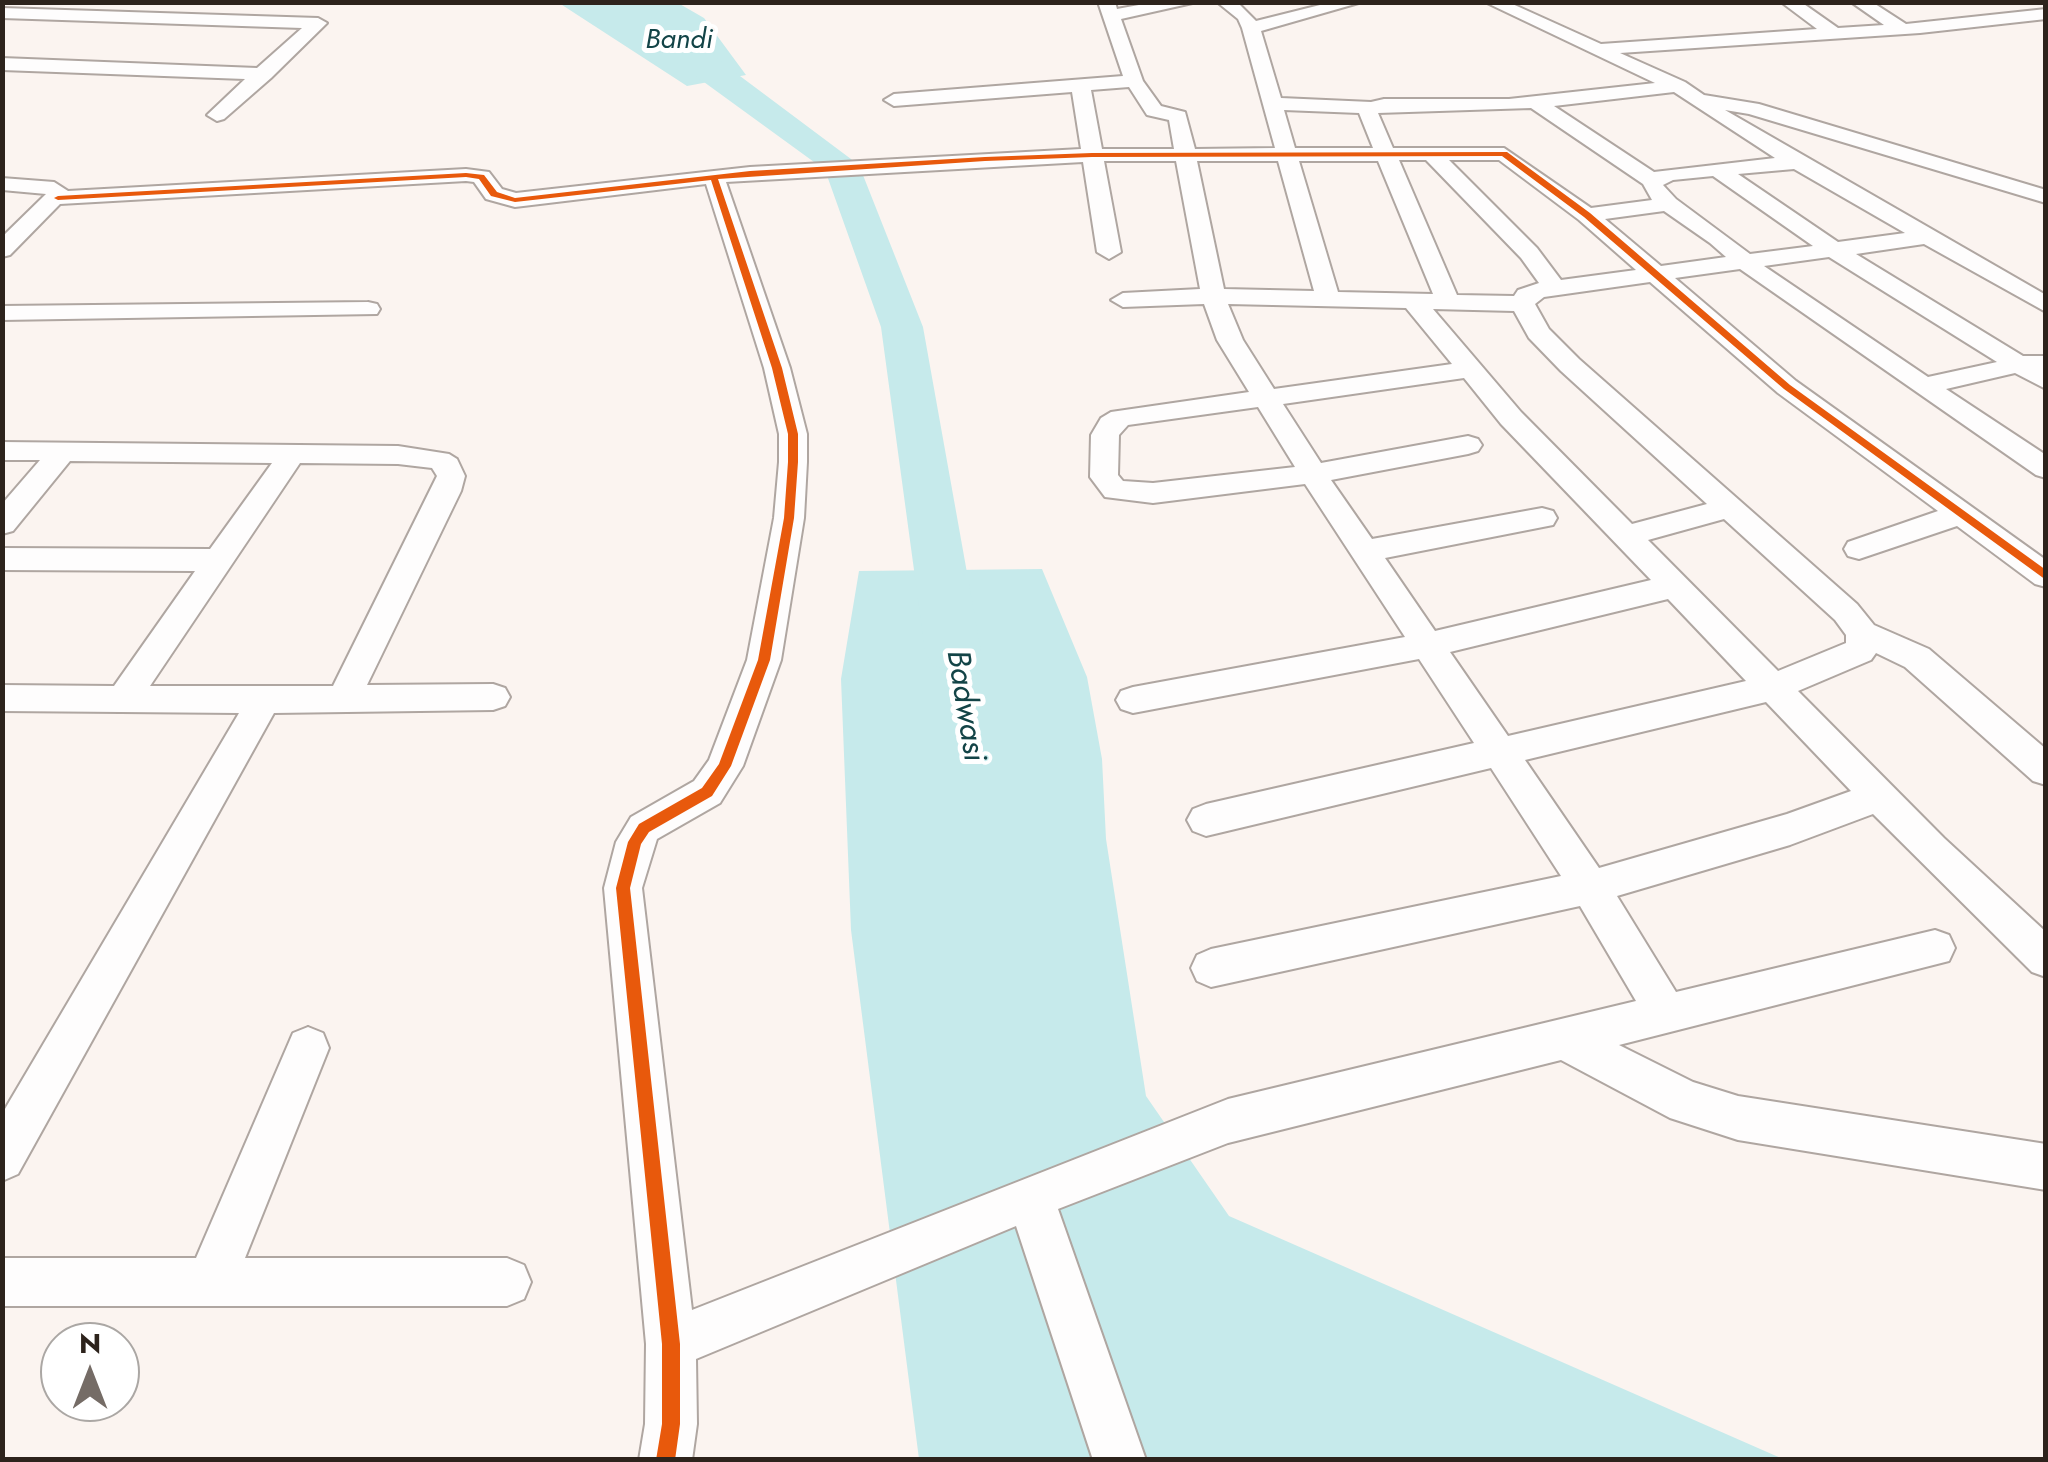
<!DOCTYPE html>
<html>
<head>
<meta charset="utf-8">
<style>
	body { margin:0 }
	#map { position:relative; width:2048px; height:1462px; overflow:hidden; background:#fbf4f0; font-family:Jost,sans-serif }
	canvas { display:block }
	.frame { position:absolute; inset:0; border:5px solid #2d231c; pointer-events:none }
	.north { position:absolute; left:40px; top:1322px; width:100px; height:100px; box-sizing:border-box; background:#fff; border:2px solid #aba7a4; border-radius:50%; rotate:0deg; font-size:28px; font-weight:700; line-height:40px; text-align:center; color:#2d231c }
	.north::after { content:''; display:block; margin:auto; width:35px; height:45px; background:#756c66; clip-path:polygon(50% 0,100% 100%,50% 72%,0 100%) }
</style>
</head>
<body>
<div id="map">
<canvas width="2048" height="1462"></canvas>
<div class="frame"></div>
<div class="north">N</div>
</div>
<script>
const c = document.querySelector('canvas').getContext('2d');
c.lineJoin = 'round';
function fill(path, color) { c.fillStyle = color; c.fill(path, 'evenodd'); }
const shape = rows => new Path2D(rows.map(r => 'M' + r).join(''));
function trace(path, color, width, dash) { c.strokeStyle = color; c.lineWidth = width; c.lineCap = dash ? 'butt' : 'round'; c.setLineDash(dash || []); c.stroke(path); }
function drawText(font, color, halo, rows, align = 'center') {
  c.font = font + ' Jost,sans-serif'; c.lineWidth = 10; c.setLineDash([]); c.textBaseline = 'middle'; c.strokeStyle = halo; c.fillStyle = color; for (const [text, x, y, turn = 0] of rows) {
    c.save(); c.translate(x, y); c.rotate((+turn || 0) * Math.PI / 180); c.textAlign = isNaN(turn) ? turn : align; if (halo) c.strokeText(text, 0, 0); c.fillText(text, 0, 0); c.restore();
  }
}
const water = shape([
	[559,3,678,3,704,18,746,75,687,86],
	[1042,569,1087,677,1102,759,1106,839,1146,1096,1229,1216,1783,1459,919,1459,851,930,841,679,859,571]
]);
const river = shape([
	[608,2,641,2,859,165,923,327,981,651,973,666,953,672,933,666,925,651,881,327,825,170,664,53,608,2]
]);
const minor = shape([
	[1098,2,1115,2,1117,9,1155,2,1197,2,1121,19,1143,81,1161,106,1185,112,1195,149,1275,148,1242,28,1238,19,1217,2,1237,2,1256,21,1332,2,1362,2,1261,31,1281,98,1371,102,1384,99,1509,99,1655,83,1485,2,1508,2,1601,44,1817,29,1781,2,1801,2,1838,28,1884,25,1851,2,1872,2,1906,24,2046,9,2046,19,1920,33,1620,53,1685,82,1704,95,1759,104,2046,190,2046,203,1749,114,1725,110,2046,295,2046,312,1924,244,1856,254,2023,356,2043,356,2046,389,2015,373,1946,389,2046,455,2046,478,2036,475,1740,269,1675,278,1796,381,2046,560,2046,587,2035,584,1957,526,1859,559,1848,556,1844,549,1848,542,1938,511,1778,393,1650,282,1544,297,1535,304,1549,329,1579,359,1857,604,1874,625,1929,649,2046,749,2046,785,2033,781,1905,667,1876,653,1871,660,1798,691,1944,838,2046,932,2046,977,2032,972,1873,814,1790,845,1617,896,1676,992,1935,930,1949,935,1955,948,1949,961,1619,1045,1693,1082,1738,1096,2046,1144,2046,1190,1738,1140,1670,1118,1561,1060,1228,1143,1058,1209,1146,1460,1093,1460,1016,1226,696,1359,697,1424,692,1460,639,1460,645,1424,646,1344,604,888,616,842,631,817,694,781,709,760,747,660,774,518,779,462,779,434,764,368,706,184,515,207,486,199,474,182,466,181,60,204,10,255,2,257,2,237,46,194,2,190,2,178,54,182,68,191,466,169,489,172,502,189,516,193,750,167,1081,149,1072,92,894,106,884,100,894,94,1123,76,1098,2],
	[1129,87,1147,115,1169,120,1174,149,1102,149,1091,90,1129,87],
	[1674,92,1775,158,1654,172,1554,106,1674,92],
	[1531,108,1643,184,1652,200,1591,208,1504,148,1393,148,1378,113,1531,108],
	[1284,110,1359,113,1373,148,1295,148,1284,110],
	[1399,160,1426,160,1521,258,1539,283,1518,290,1514,296,1457,295,1399,160],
	[1449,160,1499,160,1579,220,1636,270,1561,280,1537,248,1449,160],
	[1104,161,1176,161,1200,289,1123,293,1111,300,1123,307,1204,304,1217,340,1249,392,1111,412,1101,418,1091,435,1090,477,1105,497,1153,503,1305,484,1405,637,1133,687,1121,691,1116,700,1121,709,1133,713,1419,659,1474,743,1206,804,1193,809,1187,820,1193,831,1206,836,1491,768,1561,876,1211,949,1197,955,1191,968,1197,981,1211,987,1580,906,1636,1001,1228,1099,692,1310,642,888,657,839,720,803,743,766,781,660,804,518,807,462,807,434,790,368,726,182,1083,162,1097,252,1109,259,1121,252,1104,161],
	[1197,161,1278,161,1314,291,1224,289,1197,161],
	[1299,161,1378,161,1433,294,1338,292,1299,161],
	[1794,169,1905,233,1838,242,1738,174,1794,169],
	[1713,176,1813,246,1750,254,1676,199,1663,185,1673,180,1713,176],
	[1664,211,1710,243,1726,257,1661,266,1605,219,1664,211],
	[1829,257,1997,362,1928,377,1764,266,1829,257],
	[1228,304,1406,308,1452,364,1274,389,1243,340,1228,304],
	[1433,309,1514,311,1529,338,1561,371,1707,504,1632,524,1521,412,1433,309],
	[1464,378,1501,424,1651,580,1435,631,1385,558,1553,525,1557,518,1553,511,1542,508,1372,539,1331,480,1468,454,1478,451,1482,445,1478,439,1468,436,1321,463,1283,404,1464,378],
	[1258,407,1295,467,1153,483,1123,481,1118,475,1119,435,1128,425,1258,407],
	[1724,519,1835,620,1846,635,1846,643,1778,671,1648,540,1724,519],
	[1668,599,1746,681,1508,736,1450,652,1668,599],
	[1766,702,1851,791,1787,814,1599,868,1525,760,1766,702],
	[2,8,318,18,327,23,271,78,224,119,217,121,207,115,245,79,2,70,2,58,257,68,302,28,2,18,2,8],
	[368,302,377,304,380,309,377,314,2,320,2,306,368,302],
	[2,442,398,446,449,454,457,459,465,476,461,491,367,685,493,684,505,688,510,697,505,706,493,710,274,713,18,1174,2,1181,2,1114,239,713,2,711,2,685,114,686,195,571,2,570,2,548,210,549,272,463,70,461,13,531,2,534,2,504,40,460,2,460,2,442],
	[300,463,398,464,432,468,437,476,333,686,150,686,300,463],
	[308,1027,323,1033,329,1048,245,1258,507,1258,524,1265,531,1282,524,1299,507,1306,2,1306,2,1258,196,1258,293,1033,308,1027]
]);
const cycleway = shape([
	[1507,152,1590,213,1790,385,2046,570,2046,580,1784,389,1584,217,1502,156,1092,157,985,161,718,179,782,368,798,434,798,462,794,518,770,660,731,766,712,796,649,832,641,844,630,888,680,1344,680,1424,675,1460,656,1460,662,1424,662,1344,616,888,628,842,639,824,702,788,719,764,758,660,784,518,788,462,788,434,772,368,711,180,515,202,491,196,479,179,466,177,58,200,54,198,58,196,466,173,484,175,497,192,515,198,750,171,985,157,1092,153,1507,152]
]);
const farWaternames = [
	["Bandi",679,41]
];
const waterNames = [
	["Badwasi",964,706,81]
];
fill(water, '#c6eaeb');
fill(river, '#c6eaeb');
trace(minor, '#afa6a1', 4);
fill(minor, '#fefdfd');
fill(cycleway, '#e8590c');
drawText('italic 28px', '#134447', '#fff', farWaternames);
drawText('italic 32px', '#134447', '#fff', waterNames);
</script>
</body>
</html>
